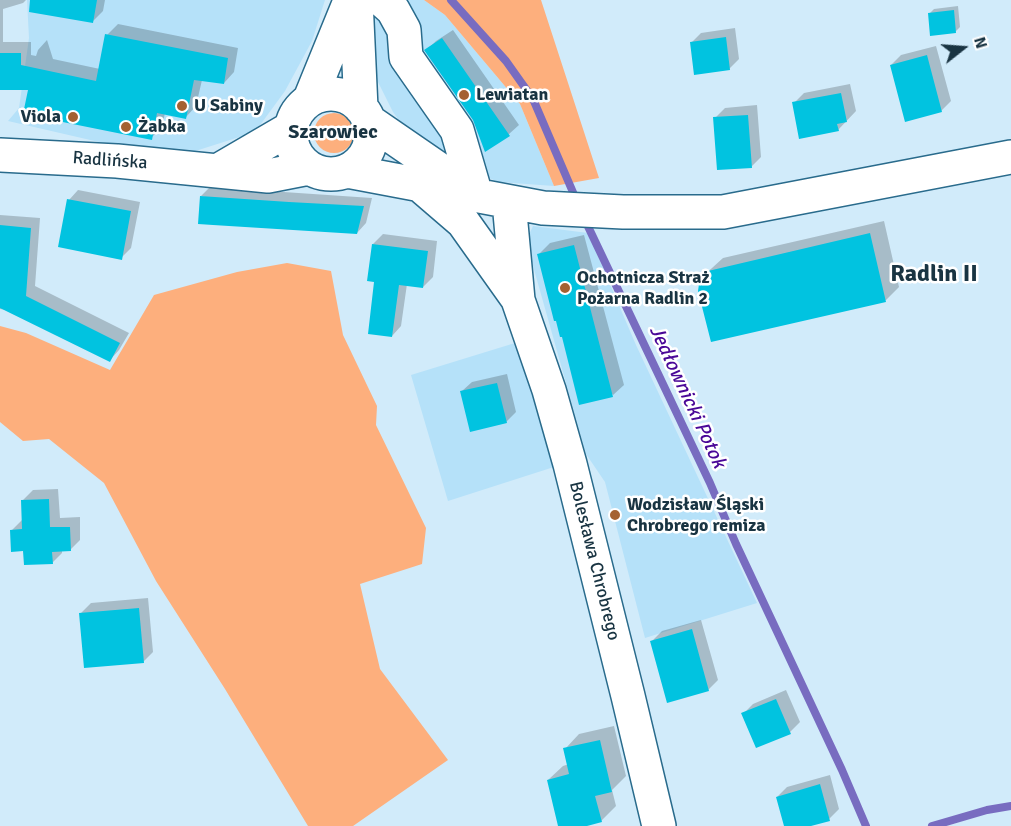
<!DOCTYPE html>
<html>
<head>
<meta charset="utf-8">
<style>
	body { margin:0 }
	#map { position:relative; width:1011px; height:826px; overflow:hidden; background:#d1ebfa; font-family:Signika,sans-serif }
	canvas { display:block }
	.north { position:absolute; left:933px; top:18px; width:60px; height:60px; -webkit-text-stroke:4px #fff; paint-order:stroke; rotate:73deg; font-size:16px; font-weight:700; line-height:24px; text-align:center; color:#193442 }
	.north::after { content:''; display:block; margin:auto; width:21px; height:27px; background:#193442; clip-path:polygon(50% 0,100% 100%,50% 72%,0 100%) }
</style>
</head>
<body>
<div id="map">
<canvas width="1011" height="826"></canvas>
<div class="north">N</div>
</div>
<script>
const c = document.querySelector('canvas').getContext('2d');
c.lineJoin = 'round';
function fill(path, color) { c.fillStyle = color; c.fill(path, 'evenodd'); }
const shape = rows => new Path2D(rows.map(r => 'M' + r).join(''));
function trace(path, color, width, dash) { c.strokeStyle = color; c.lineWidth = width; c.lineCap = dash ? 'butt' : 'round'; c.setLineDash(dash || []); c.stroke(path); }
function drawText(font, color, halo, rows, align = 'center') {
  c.font = font + ' Signika,sans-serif'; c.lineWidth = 5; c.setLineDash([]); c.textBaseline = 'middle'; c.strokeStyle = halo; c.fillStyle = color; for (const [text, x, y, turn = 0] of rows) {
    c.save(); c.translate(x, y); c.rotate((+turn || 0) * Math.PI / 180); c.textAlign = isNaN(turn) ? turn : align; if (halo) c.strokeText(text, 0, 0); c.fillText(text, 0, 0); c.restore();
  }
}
const built = shape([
	[27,0,325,0,312,41,285,91,255,132,186,154,112,145,8,121,19,108,29,38],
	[374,0,424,0,445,15,520,104,554,186,499,182,455,165,406,130,393,112,375,76],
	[533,226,588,233,636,345,757,603,645,638,605,482,586,454,526,241],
	[515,343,557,466,448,501,411,375]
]);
const green = shape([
	[424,0,541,0,599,178,554,186,520,104,445,15],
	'314 133a20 20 0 1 1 40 0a20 20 0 1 1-40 0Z',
	[287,263,331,271,343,335,377,406,376,425,426,528,422,564,360,584,380,669,448,760,353,826,308,826,225,689,156,581,104,483,49,439,23,441,0,422,0,326,26,333,110,370,154,295,237,272]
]);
const shadow = shape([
	[0,0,26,0,23,3,3,9,3,42,31,42,31,55,36,56,38,50,47,40,53,59,100,69,107,35,118,24,238,48,234,72,224,83,202,80,196,106,186,117,165,113,162,127,151,138,30,89,0,88],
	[50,0,105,0,103,11,93,21],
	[958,6,960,27,955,32,930,13,934,9],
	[735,28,739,59,729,69,691,43,701,33],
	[453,30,519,125,509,134,486,150,474,119,426,51,436,41],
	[936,46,951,101,941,111,891,65,901,55],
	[850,84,856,111,838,130,794,103,804,93],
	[757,105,761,157,751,167,715,118,725,108],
	[210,187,372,198,366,223,357,233,201,196],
	[78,190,140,202,131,248,121,258,69,200],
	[0,215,40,218,35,286,129,333,119,350,110,360,7,310,0,309],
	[884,221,899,287,886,300,712,340,701,278,723,258],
	[383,234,437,241,433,277,423,287,407,284,401,326,392,336,376,280,373,244],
	[584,235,624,385,613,395,563,335,539,254,550,243],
	[507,374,516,412,506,422,462,391,472,382],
	[58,489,60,518,80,517,80,540,70,550,62,550,62,553,52,563,25,550,12,530,22,520,23,500,33,490],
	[148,598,153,652,143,662,81,613,91,603],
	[701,620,718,680,708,690,652,641,662,631],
	[786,690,800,722,790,732,743,714,753,704],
	[614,726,626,776,612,790,616,806,601,821,581,826,559,826,548,780,563,766,569,764,565,749,579,734],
	[830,775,839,809,829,819,805,826,785,826,777,797,787,787]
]);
const stream = shape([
	[451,0,506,61,533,99,578,204],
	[584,218,710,483,736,544,842,770,866,826],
	[932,826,987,810,1011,806]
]);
const building = shape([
	[30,0,97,0,93,23,29,12],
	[954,10,956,33,930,36,928,13],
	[105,34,228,58,224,84,194,80,186,119,157,113,152,140,23,114,28,90,0,90,0,53,21,53,21,65,96,81],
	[726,37,730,70,694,75,690,42],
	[442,38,510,136,485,152,473,120,424,50],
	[927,55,942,112,905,122,890,65],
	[841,93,847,122,837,124,839,131,799,139,792,102],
	[748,115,752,168,717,170,713,117],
	[200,196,289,202,364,206,357,234,213,225,198,224],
	[67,199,131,211,122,260,58,247],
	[0,225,31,228,26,296,120,343,110,362,0,308],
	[870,233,886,302,711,342,698,291,700,277,708,271],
	[372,244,428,251,423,288,399,285,392,337,368,334,374,282,367,281],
	[574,245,613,397,579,405,562,337,560,337,556,321,554,321,537,254],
	[497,383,507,423,470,432,460,391],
	[49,499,50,527,70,527,71,551,52,552,53,564,24,565,23,551,11,552,10,530,22,529,21,500],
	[139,608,144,663,84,668,79,613],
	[692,629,709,691,667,703,650,641],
	[776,699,791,734,756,748,741,713],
	[600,740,612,792,595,796,602,822,587,826,558,826,547,780,569,774,563,748],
	[820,784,830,821,811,826,784,826,776,797]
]);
const minor = shape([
	[356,0,361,108],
	[382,0,393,10,404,30,406,57,457,130,476,195],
	'291 134a40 40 0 1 1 80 0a40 40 0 1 1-80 0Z',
	[310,99,350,1],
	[369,121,465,187],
	[0,155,117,161,268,176,309,168],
	[219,170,291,128],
	[347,171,543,208,623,212,723,212,1011,157],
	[420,185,463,222,517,298],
	[509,202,518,300,549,390,570,464,628,696,659,826]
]);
const markers = [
	[464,95,6,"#a46131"],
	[182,106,6,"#a46131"],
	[73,117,6,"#a46131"],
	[126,127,6,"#a46131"],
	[565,288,6,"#a46131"],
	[615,515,6,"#a46131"]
];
const poiNames = [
	["Lewiatan",476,95],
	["U Sabiny",194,106],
	["Viola",61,117,"right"],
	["Żabka",138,127],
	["Ochotnicza Straż",577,278],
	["Pożarna Radlin 2",577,299],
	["Wodzisław Śląski",627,505],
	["Chrobrego remiza",627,526]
];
const streetNames = [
	["Radlińska",110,161,4],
	["Bolesława Chrobrego",594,561,76]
];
const neighbourhoodNames = [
	["Szarowiec",333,133]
];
const waterNames = [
	["Jedłownicki Potok",687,397,65]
];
const districtNames = [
	["Radlin II",934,275]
];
fill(built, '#b5e1f9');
fill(green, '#fdaf7d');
fill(shadow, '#0003');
trace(stream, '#786cc0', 8);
fill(building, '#01c3e0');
trace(minor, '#296b8c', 36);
trace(minor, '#fff', 33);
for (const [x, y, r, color] of markers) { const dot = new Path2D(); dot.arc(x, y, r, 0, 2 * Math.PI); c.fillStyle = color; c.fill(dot); trace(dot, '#fff', 2); }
drawText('bold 18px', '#193442', '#fff', poiNames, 'left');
drawText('18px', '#193442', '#fff', streetNames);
drawText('bold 20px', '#193442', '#fff', neighbourhoodNames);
drawText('italic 20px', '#490797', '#fff', waterNames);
drawText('bold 24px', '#193442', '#fff', districtNames);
</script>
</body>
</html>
